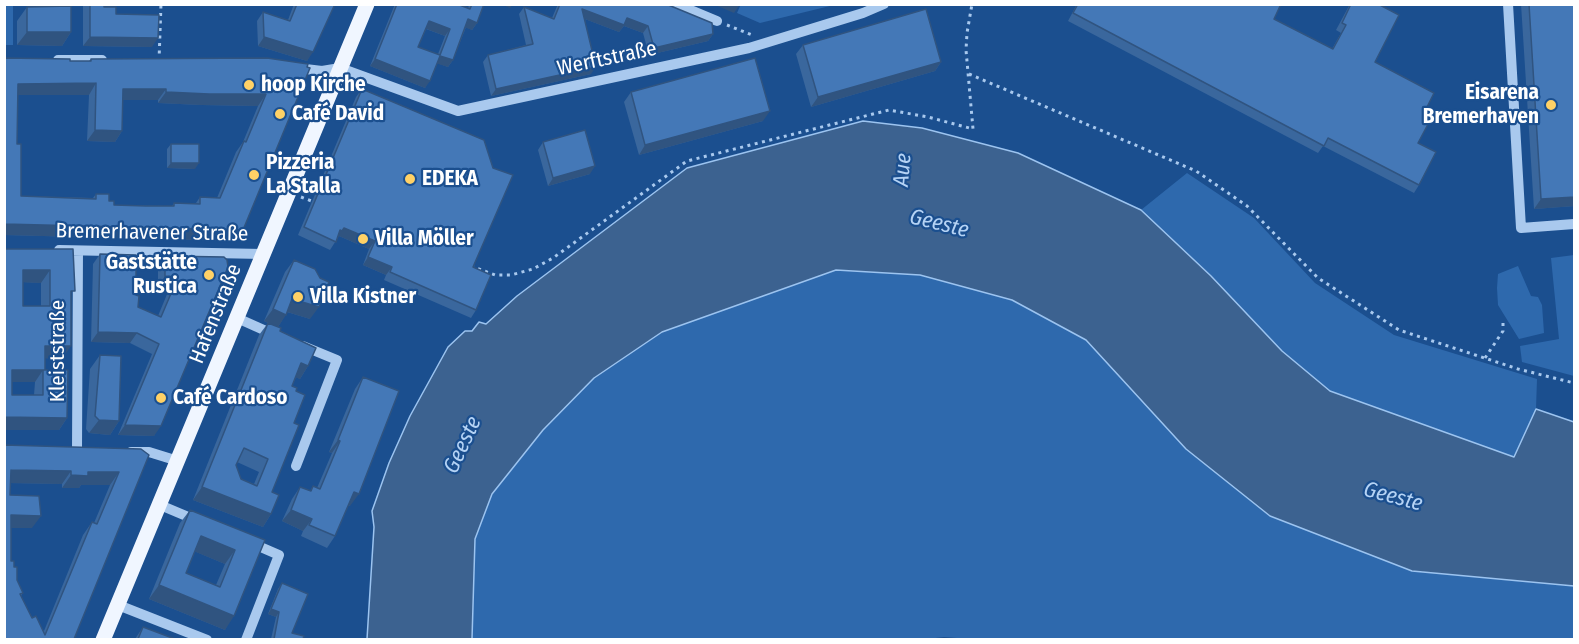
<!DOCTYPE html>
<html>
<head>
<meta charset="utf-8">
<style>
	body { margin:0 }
	#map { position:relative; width:1579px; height:644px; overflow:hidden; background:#1b4f8f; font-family:"Fira Sans Condensed",sans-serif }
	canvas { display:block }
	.frame { position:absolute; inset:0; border:6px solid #fff; pointer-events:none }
</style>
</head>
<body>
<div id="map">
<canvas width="1579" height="644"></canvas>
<div class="frame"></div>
</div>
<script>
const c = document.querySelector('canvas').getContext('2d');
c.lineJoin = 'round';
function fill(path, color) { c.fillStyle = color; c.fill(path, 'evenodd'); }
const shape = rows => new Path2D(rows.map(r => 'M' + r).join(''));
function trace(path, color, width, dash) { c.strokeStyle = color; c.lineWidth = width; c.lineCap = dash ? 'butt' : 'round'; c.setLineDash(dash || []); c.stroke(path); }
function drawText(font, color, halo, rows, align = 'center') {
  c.font = font + ' "Fira Sans Condensed",sans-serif'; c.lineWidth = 4.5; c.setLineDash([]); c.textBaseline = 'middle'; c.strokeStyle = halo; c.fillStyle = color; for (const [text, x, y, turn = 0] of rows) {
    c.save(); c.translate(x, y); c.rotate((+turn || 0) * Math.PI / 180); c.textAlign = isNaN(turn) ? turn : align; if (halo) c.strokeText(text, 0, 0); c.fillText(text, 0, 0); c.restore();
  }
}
const green = shape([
	[5,4,13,5,13,45,5,45],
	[741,4,834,4,834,5,760,23,737,13],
	[1187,173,1254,218,1315,283,1394,335,1537,379,1536,409,1514,458,1330,391,1282,351,1211,276,1141,210],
	[1574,255,1574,376,1522,362,1520,346,1559,339,1551,258],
	[1518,266,1531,296,1538,297,1542,305,1544,333,1519,339,1498,305,1497,288,1498,274],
	[836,270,920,275,1012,300,1086,340,1186,449,1412,571,1574,586,1574,640,983,640,944,637,918,640,472,640,475,539,492,494,543,430,594,378,662,332]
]);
const water = shape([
	[863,121,922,128,1018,153,1141,210,1211,276,1282,351,1330,391,1514,457,1536,409,1574,422,1574,586,1412,571,1270,516,1186,449,1086,340,1012,300,920,275,836,270,662,332,594,378,543,430,492,494,475,539,472,639,367,639,374,527,372,511,389,463,410,416,448,347,465,331,472,331,479,322,486,324,517,296,687,168,863,121]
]);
const path = shape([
	[727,25,752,35],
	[159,61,161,4],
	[969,74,1196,171,1247,206,1318,278,1399,330,1518,369,1574,383],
	[301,197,314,202],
	[471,266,495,275,511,275,533,269,553,258,687,161,889,110,928,117,973,129,966,50,967,33,972,4],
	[1485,358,1503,331,1503,321]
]);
const minor = shape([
	[676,4,717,21],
	[1508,4,1521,228,1574,224],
	[58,60,102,60],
	[297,68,322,71,340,68,458,111,749,48,863,13,884,4],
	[59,250,263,254],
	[237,318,275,335],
	[77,450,78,251],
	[131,452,149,452,178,461],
	[296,466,337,360,303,346],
	[160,505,198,521],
	[118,605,207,640],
	[246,640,279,555,249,542]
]);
const major = shape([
	[103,640,367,4]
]);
const wall = shape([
	[83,4,104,4,104,7,116,14,152,47,83,46],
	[294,4,335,4,307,61,258,46,257,21,263,12,288,20],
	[395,4,457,4,468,9,469,4,484,4,477,23,472,30,466,27,453,60,448,67,437,63,425,88,370,66],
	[426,29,445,36,438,54,418,47],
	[558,4,666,4,713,34,708,41,649,55,643,33,624,26,619,32,585,19,591,74,491,96,483,62,488,55,526,45,519,14,524,7,552,18],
	[1077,4,1281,4,1274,19,1332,49,1341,33,1336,30,1350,4,1378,4,1375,62,1427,107,1418,143,1419,185,1414,193,1323,146,1318,153,1068,21],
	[1521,4,1575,4,1575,206,1534,209],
	[27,7,71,32,62,46,17,45,17,21],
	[803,45,941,62,935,71,811,107,796,54],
	[4,58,70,61,89,61,91,59,308,64,236,241,4,235],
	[17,95,89,95,87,141,115,142,122,131,123,100,158,100,158,103,201,105,258,106,243,142,236,152,217,198,200,197,196,203,174,203,172,206,114,205,109,201,96,194,93,198,21,196,17,144],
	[362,89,473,267,476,310,471,318,384,280,386,275,363,265,369,249,339,236,330,250,298,235,356,97],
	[631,92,763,121,639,155,624,102],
	[543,142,590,174,548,186,538,150],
	[171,144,195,169,167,168,167,149],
	[4,249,73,249,71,295,62,359,45,358,45,370,67,418,59,430,4,430],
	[23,282,41,283,41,306,23,306],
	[12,382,35,382,34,395,12,395],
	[100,254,136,295,138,307,158,316,170,287,158,287,158,266,165,256,224,257,154,436,118,435,152,354,130,343,91,342,93,264],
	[294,260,310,319,287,312,278,327,280,331,308,366,300,379,296,377,292,386,296,391,294,423,272,492,271,514,263,527,193,500,259,335,268,323,264,321,285,272],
	[237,462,259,472,254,484,241,479,236,465],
	[100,355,119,421,110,435,89,433,86,429,90,369],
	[363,377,350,506,348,505,335,536,327,548,301,536,303,531,282,521,292,499,300,487,310,491,313,486,317,488,332,453,329,452,355,389],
	[4,445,149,455,74,639,4,639],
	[10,483,62,484,62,488,79,488,81,485,110,485,94,523,92,522,83,535,44,631,32,618,21,596,23,593,17,580,14,567,11,561,11,528,32,528,10,495],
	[190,510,265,540,225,630,149,599,180,523],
	[194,551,225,564,216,585,186,573],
	[282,583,292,633,303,639,271,639,276,617,268,614,278,589],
	[143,627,175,639,135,639]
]);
const shadedWall = shape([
	[501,4,513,4,510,8],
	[713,4,740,4,734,13],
	[582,9,627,18,648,26,643,33,624,26,619,32,577,16],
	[468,19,477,23,472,30,464,27],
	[429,21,450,29,445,36,424,28],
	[27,32,71,32,62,46,17,45],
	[713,34,708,41,649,55,654,48],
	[90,37,158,38,152,47,83,46],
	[264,37,313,52,307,61,258,46],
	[440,56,453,60,448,67,435,63],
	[375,59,430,81,425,88,370,66],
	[941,62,935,71,811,107,818,97],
	[596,67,591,74,491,96,496,89],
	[96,83,89,95,10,95,18,84],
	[123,89,166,89,158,100,116,100],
	[166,92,266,94,258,106,201,105,158,103],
	[770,111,763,121,639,155,645,145],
	[95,130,122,131,115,142,87,141],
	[171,163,199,163,195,169,167,168],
	[595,166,590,174,548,186,553,178],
	[1575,197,1575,206,1534,209,1541,199],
	[4,224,243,230,236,241,4,235],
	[344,228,375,241,369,249,339,236,337,239,340,230],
	[368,257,392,267,386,275,363,265],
	[23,270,50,270,41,283,14,282],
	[165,276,178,277,170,287,158,287],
	[292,299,319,307,310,319,284,311],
	[273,309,286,315,278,327,264,321],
	[98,332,137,333,130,343,91,342],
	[45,346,71,346,62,359,37,358],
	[301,363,308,366,300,379,292,376],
	[12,370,43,370,35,382,4,382],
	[4,417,67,418,59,430,4,430],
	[99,420,119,421,110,435,89,433],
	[125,425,161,426,154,436,118,435],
	[338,440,340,441,332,453,329,452],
	[11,470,71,471,62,484,4,483],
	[88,472,119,472,110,485,81,485,79,488,62,488,71,475],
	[202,487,271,514,263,527,193,500],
	[354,492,359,494,350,506,346,504],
	[291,510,312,519,303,531,282,521],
	[11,515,41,516,32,528,4,528],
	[201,536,235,550,225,564,191,550],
	[159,585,234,616,225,630,149,599],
	[271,609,279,612,276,617,268,614]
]);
const building = shape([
	[90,4,104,4,104,7,116,7,116,14,159,15,158,38,90,37,90,4],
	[297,4,335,4,313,52,264,37,263,12,290,21,297,4],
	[397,4,457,4,470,9,472,4,484,4,477,23,468,19,453,60,440,56,430,81,375,59,397,4],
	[429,21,450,29,440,55,418,47,429,21],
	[560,4,666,4,712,23,713,34,654,48,648,26,627,18,624,25,582,9,596,67,496,89,488,55,533,44,524,7,554,19,560,4],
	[1078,4,1281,4,1274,19,1333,49,1346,25,1342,23,1351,4,1378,4,1399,15,1375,62,1434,93,1427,107,1435,111,1418,143,1436,152,1419,185,1328,138,1324,146,1073,13,1078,4],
	[1529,4,1575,4,1575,197,1541,199,1529,4],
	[71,6,71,32,27,32,27,7,71,6],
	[926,9,941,62,818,97,803,45,926,9],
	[4,58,70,59,70,61,91,61,91,59,267,58,308,64,307,67,310,68,243,230,4,224,4,58],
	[96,83,95,130,122,131,123,89,166,89,166,92,209,94,266,94,246,142,244,141,220,198,200,197,200,204,174,203,174,206,146,206,114,205,114,201,109,201,109,194,96,194,96,199,21,196,21,144,17,144,18,84,96,83],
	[755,58,770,111,645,145,631,92,755,58],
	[362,89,484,140,493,168,513,175,473,267,491,275,476,310,390,272,392,267,368,257,375,241,344,228,342,231,340,230,336,242,304,227,362,89],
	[585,130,595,166,553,178,543,142,585,130],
	[171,144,199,144,199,163,171,163,171,144],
	[4,249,73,249,75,291,71,291,71,346,45,346,45,370,12,370,12,395,43,395,43,370,68,370,67,418,4,417,4,249],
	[23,270,50,270,50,306,23,306,23,270],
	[100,254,136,255,136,295,139,296,138,307,161,317,178,277,165,276,165,256,224,257,227,260,228,267,161,426,125,425,159,344,137,333,98,332,100,254],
	[294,260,315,269,320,278,329,282,319,307,292,299,286,315,273,309,294,260],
	[268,323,281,328,280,331,316,348,308,366,301,363,292,386,297,388,296,391,305,395,294,423,299,425,272,492,279,495,271,514,202,487,268,323],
	[244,448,268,459,257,486,241,479,236,465,244,448],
	[100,355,121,356,119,421,99,420,95,416,100,355],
	[363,377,399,391,359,494,354,492,335,536,309,525,312,519,291,510,300,487,311,491,313,486,320,489,340,441,338,440,363,377],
	[4,445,141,449,149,455,74,639,4,639,4,445],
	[11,470,71,471,71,475,88,476,88,472,119,472,97,524,92,522,45,635,36,616,32,618,20,594,23,593,17,580,17,567,14,567,14,561,11,561,11,515,41,516,39,496,10,495,11,470],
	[190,510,265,540,234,616,159,585,190,510],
	[201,536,235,550,220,587,186,573,201,536],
	[282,583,308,594,292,633,304,636,303,639,274,639,279,612,271,609,282,583],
	[143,627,175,639,138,639,143,627]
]);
const markers = [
	[249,85,6,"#ffd166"],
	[1551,105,6,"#ffd166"],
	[280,114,6,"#ffd166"],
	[254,175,6,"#ffd166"],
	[410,179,6,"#ffd166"],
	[363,239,6,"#ffd166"],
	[209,275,6,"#ffd166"],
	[298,297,6,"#ffd166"],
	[161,398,6,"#ffd166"]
];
const streetNames = [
	["Werftstraße",607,59,-12],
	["Bremerhavener Straße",152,233,1],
	["Hafenstraße",216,314,-68],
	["Kleiststraße",58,351,-90]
];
const poiNames = [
	["hoop Kirche",261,85],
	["Eisarena",1539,93,"right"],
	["Bremerhaven",1539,117,"right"],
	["Café David",292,114],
	["Pizzeria",266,163],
	["La Stalla",266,187],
	["EDEKA",422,179],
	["Villa Möller",375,239],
	["Gaststätte",197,263,"right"],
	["Rustica",197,287,"right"],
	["Villa Kistner",310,297],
	["Café Cardoso",173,398]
];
const waterNames = [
	["Aue",903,170,-85],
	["Geeste",939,224,14],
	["Geeste",463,445,-65],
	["Geeste",1393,497,15]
];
fill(green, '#2e69ad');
fill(water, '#3c6290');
trace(water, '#9cc4f0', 1.5);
trace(path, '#a9c9ee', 3, [3, 4.5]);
trace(minor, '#a9c9ee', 10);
trace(major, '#f0f6ff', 15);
fill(wall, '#3a679d');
fill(shadedWall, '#305480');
fill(building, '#4478b7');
trace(building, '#305480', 1.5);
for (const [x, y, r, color] of markers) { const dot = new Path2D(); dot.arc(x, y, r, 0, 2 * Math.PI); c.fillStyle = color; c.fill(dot); trace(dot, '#1b4f8f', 2); }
drawText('21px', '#fff', '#1b4f8f', streetNames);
drawText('bold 21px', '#fff', '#1b4f8f', poiNames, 'left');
drawText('italic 22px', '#b5d3f5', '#1b4f8f', waterNames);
</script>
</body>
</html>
